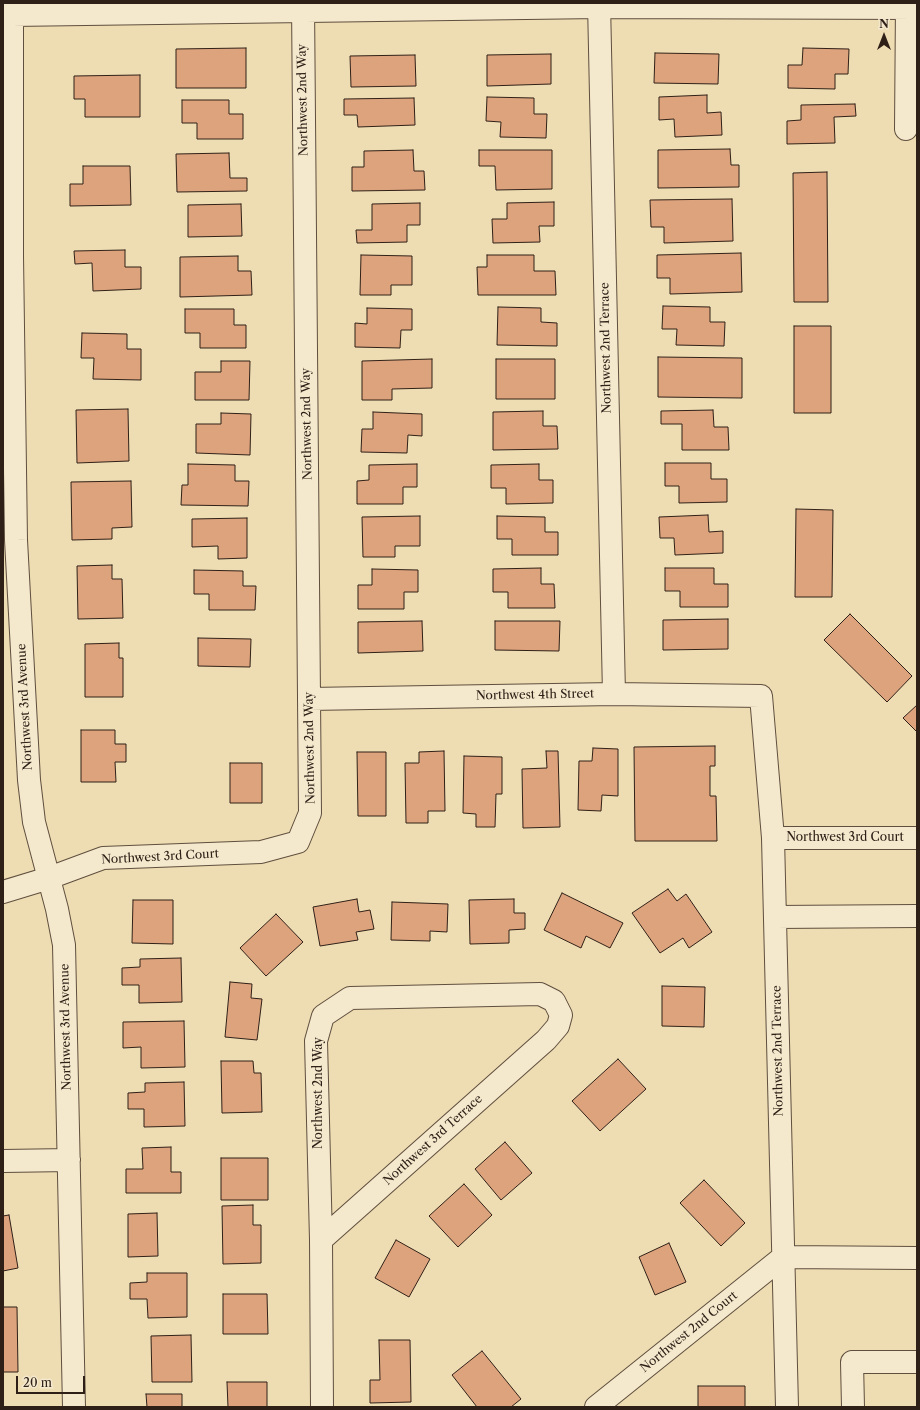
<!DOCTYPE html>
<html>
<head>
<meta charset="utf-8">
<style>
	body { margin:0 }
	#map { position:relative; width:920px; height:1410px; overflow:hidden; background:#eedcb2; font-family:"Libre Caslon Text",serif }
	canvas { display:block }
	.frame { position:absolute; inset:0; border:4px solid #2f2017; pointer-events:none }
	.north { position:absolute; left:864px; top:16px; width:40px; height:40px; -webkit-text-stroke:3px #f4e8cd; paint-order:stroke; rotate:0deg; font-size:11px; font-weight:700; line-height:16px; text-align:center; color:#2f2017 }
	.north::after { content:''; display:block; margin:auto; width:14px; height:18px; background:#2f2017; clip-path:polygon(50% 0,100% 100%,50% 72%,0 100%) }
	.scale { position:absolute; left:16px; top:1376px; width:69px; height:18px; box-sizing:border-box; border:2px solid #2f2017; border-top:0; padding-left:5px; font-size:12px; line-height:14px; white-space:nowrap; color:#2f2017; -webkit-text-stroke:3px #f4e8cd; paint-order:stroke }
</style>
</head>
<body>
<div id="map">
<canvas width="920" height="1410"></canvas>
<div class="frame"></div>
<div class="north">N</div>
<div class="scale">20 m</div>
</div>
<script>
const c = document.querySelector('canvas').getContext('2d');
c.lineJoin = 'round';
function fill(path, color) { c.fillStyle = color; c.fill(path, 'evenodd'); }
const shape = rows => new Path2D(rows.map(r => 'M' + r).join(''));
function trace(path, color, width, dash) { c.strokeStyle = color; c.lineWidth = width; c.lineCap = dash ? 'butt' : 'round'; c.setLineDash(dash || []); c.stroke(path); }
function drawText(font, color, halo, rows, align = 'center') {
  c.font = font + ' "Libre Caslon Text",serif'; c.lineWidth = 3; c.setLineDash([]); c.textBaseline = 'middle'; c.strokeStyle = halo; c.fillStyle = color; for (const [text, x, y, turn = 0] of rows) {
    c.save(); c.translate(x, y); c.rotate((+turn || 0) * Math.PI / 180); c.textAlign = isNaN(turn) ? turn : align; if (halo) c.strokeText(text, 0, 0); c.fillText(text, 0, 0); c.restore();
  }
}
const building = shape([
	[246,48,246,88,176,88,176,49,246,48],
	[803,48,849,49,848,74,835,74,835,89,788,88,788,65,802,65,803,48],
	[655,53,719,54,718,84,654,83,655,53],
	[551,54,551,84,487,86,487,55,551,54],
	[415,55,416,86,351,87,350,56,415,55],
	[140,75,140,117,85,117,85,99,74,99,74,76,140,75],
	[707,95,707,113,721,112,722,135,675,137,674,119,659,120,659,97,707,95],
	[487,97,534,98,534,114,547,114,546,138,500,137,501,122,486,121,487,97],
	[414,98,415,125,358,127,357,115,344,115,344,99,414,98],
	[182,100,229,100,229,114,243,114,243,139,197,139,197,123,182,123,182,100],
	[855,104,856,116,834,117,835,143,787,144,787,121,801,120,801,105,855,104],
	[730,149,731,165,739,165,739,187,658,188,658,150,730,149],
	[413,150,414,171,424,171,425,190,352,191,352,167,364,167,364,151,413,150],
	[479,150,552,150,552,189,496,190,495,166,479,166,479,150],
	[229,153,230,178,247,178,247,191,177,192,176,154,229,153],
	[83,166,130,166,131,205,70,206,70,184,83,184,83,166],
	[827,172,828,302,794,302,793,173,827,172],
	[732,199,733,241,664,243,664,227,651,227,650,200,732,199],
	[554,202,554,226,539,226,540,242,493,243,492,219,507,219,507,203,554,202],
	[420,203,420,225,407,225,407,242,357,243,356,230,372,230,372,204,420,203],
	[241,204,242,236,188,237,188,205,241,204],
	[125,250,125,267,141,267,141,289,93,291,92,263,75,264,74,251,125,250],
	[741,253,742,292,670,294,670,278,657,278,657,255,741,253],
	[361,255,412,256,412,285,391,285,391,295,360,295,361,255],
	[487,255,534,255,534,271,555,271,556,295,478,295,477,267,487,267,487,255],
	[238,256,238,271,251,271,252,295,180,297,180,257,238,256],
	[663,306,710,307,710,322,725,322,724,346,676,345,677,329,662,329,663,306],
	[498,307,541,308,541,322,557,323,557,346,497,345,498,307],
	[367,308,412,309,412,330,401,330,400,348,355,347,355,323,367,324,367,308],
	[185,309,234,309,234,325,246,325,246,348,200,348,200,333,185,333,185,309],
	[794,326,831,326,831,413,794,413,794,326],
	[82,333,127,334,127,349,141,349,141,380,93,379,94,358,81,358,82,333],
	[658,357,742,358,742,398,658,397,658,357],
	[432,359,432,388,392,389,392,400,362,400,362,361,432,359],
	[496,359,555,359,555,399,496,399,496,359],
	[221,361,250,361,249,400,195,400,195,372,221,372,221,361],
	[128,409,129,461,77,463,76,410,128,409],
	[713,410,714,427,728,427,729,450,682,450,682,424,661,424,661,411,713,410],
	[543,411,543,426,557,426,558,449,493,450,493,412,543,411],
	[373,412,422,414,422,436,408,435,407,453,361,452,362,429,373,429,373,412],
	[221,413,251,414,250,455,196,453,196,424,221,424,221,413],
	[665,463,711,463,711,479,727,479,727,502,679,503,679,486,665,486,665,463],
	[188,464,235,465,235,481,249,481,248,506,181,505,182,485,188,485,188,464],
	[417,464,417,487,403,487,403,504,357,504,357,481,369,480,369,465,417,464],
	[539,464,539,480,553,480,553,503,506,504,506,488,491,488,491,465,539,464],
	[131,481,132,527,112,528,112,539,72,540,71,482,131,481],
	[796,509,833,510,832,597,795,597,796,509],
	[708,515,709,532,723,531,723,553,675,555,674,538,660,538,659,517,708,515],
	[420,516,420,546,395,546,395,557,363,557,362,517,420,516],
	[497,516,545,517,545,532,558,532,558,555,512,555,512,539,497,539,497,516],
	[247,518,247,558,218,559,218,546,192,547,192,519,247,518],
	[112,565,112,579,122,579,123,618,78,619,77,566,112,565],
	[541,568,541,584,554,584,555,608,508,608,508,592,493,592,493,569,541,568],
	[665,568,714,568,714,584,728,584,728,607,680,607,680,591,665,591,665,568],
	[372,569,418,570,418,592,404,592,404,609,358,609,358,585,372,585,372,569],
	[194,570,243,571,243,586,256,586,255,610,209,610,209,594,194,594,194,570],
	[850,614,912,676,887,702,824,640,850,614],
	[728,619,728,649,663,650,663,620,728,619],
	[422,621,423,651,358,653,358,622,422,621],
	[495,621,560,621,559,651,495,650,495,621],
	[198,638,251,639,250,667,198,666,198,638],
	[119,643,119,658,123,658,123,697,85,697,85,644,119,643],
	[917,705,917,732,903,718,917,705],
	[81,730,115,730,115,744,126,744,126,762,115,762,116,782,81,782,81,730],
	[715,746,715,766,710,766,710,796,716,796,717,841,635,841,634,747,715,746],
	[593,748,618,749,618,796,602,795,601,811,578,810,579,761,592,761,593,748],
	[444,751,445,811,428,811,428,823,406,823,405,763,419,763,419,752,444,751],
	[546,751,558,751,560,827,523,828,522,769,547,768,546,751],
	[357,752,386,752,386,816,358,816,357,752],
	[464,756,502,757,502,794,496,794,495,827,476,827,476,814,463,813,464,756],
	[230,763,262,763,262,803,230,803,230,763],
	[668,889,677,901,686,894,712,932,689,948,683,938,660,953,632,913,668,889],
	[562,893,623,923,610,948,586,936,581,948,544,930,562,893],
	[357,899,359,912,370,910,374,929,356,932,358,940,320,946,313,907,357,899],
	[514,899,514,913,525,913,525,929,509,930,509,943,470,944,469,900,514,899],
	[133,900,173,900,173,944,132,943,133,900],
	[392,902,448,904,447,932,430,931,430,941,391,940,392,902],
	[276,914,303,942,266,976,240,948,276,914],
	[181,958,182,1002,139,1003,139,985,122,985,122,968,140,967,140,959,181,958],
	[230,982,252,984,251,998,262,999,257,1040,225,1037,230,982],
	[662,986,705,987,704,1027,662,1026,662,986],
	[184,1021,185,1067,141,1068,141,1047,123,1048,123,1022,184,1021],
	[618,1059,646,1089,600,1131,572,1101,618,1059],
	[221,1061,253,1061,254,1073,261,1073,262,1112,222,1113,221,1061],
	[184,1082,185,1126,144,1127,144,1109,128,1109,128,1093,145,1092,145,1083,184,1082],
	[505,1142,532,1173,501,1200,475,1169,505,1142],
	[171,1147,171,1172,181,1172,181,1193,126,1193,126,1169,143,1169,142,1148,171,1147],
	[221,1158,268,1158,268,1200,221,1200,221,1158],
	[704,1180,745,1223,721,1246,680,1203,704,1180],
	[464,1184,492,1215,458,1247,429,1216,464,1184],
	[253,1205,253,1225,261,1225,261,1263,223,1264,222,1206,253,1205],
	[157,1213,158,1256,128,1257,128,1214,157,1213],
	[9,1215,18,1268,3,1271,3,1216,9,1215],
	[396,1240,430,1259,409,1297,375,1278,396,1240],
	[669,1243,686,1282,655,1295,639,1257,669,1243],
	[147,1273,187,1273,187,1317,148,1318,147,1299,130,1299,130,1283,147,1282,147,1273],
	[223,1294,267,1294,268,1334,223,1334,223,1294],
	[3,1307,17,1307,18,1372,3,1372,3,1307],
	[191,1335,192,1382,152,1382,151,1336,191,1335],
	[379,1340,410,1340,411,1402,370,1403,370,1380,380,1380,379,1340],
	[482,1351,521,1399,511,1407,477,1407,452,1375,482,1351],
	[227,1382,267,1382,267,1407,228,1407,227,1382],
	[698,1386,745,1386,745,1407,698,1407,698,1386],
	[146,1394,182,1394,182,1407,147,1407,146,1394]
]);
const minor = shape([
	[12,3,12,256,16,540,29,780,34,822,57,909,64,945,74,1407],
	[599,3,614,694],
	[12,15,599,7,917,8],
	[906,129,907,3],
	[309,699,614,694,761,696,773,838,787,1407],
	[773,838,917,838],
	[3,892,49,878,103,858,261,852,298,842,310,813,303,3],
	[775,917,917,916],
	[3,1161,69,1160],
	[321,1240,546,1040,558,1026,561,1015,554,1001,540,994,350,998,323,1016,316,1041,321,1240,322,1407],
	[596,1407,783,1257,917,1258],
	[853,1407,852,1362,917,1362]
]);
const streetNames = [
	["Northwest 2nd Way",303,100,-91],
	["Northwest 2nd Terrace",606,348,-91],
	["Northwest 2nd Way",307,424,-91],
	["Northwest 4th Street",535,695,-1],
	["Northwest 3rd Avenue",25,707,-93],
	["Northwest 2nd Way",310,748,-91],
	["Northwest 3rd Court",845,838],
	["Northwest 3rd Court",160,857,-3],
	["Northwest 3rd Avenue",66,1027,-91],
	["Northwest 2nd Terrace",778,1051,-91],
	["Northwest 2nd Way",319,1093,-90],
	["Northwest 3rd Terrace",433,1140,-42],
	["Northwest 2nd Court",689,1332,-39]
];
fill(building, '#dda37d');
trace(building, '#2f2017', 1);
trace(minor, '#5f4f3e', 24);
trace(minor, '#f4e8cd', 22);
drawText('12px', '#2f2017', '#f4e8cd', streetNames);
</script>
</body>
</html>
